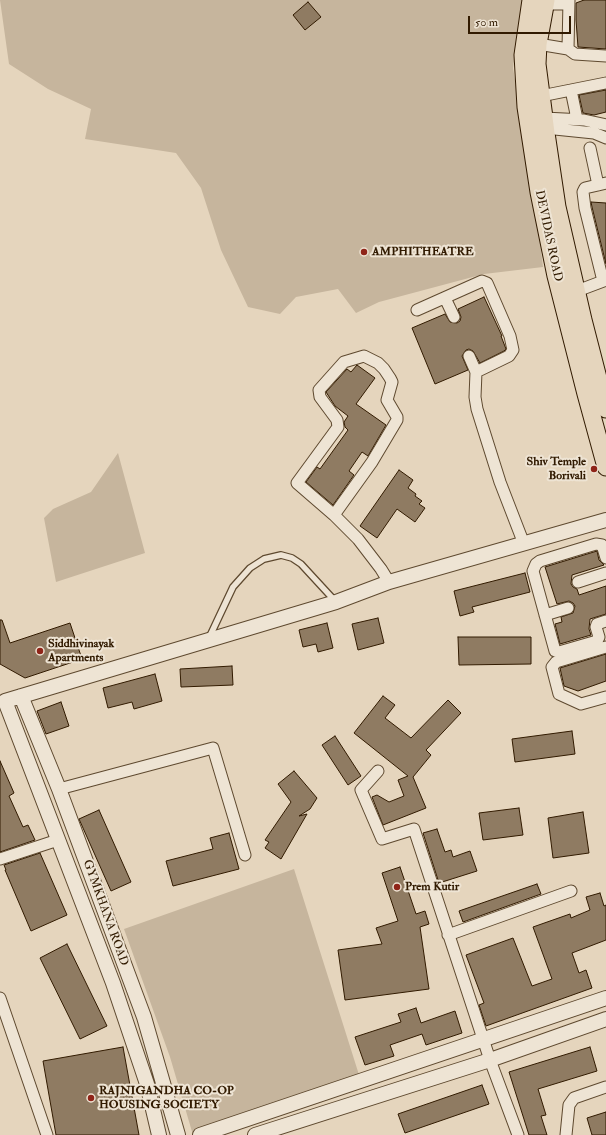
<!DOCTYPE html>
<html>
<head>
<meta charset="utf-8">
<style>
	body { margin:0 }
	#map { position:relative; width:606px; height:1135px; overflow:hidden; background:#e5d5bd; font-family:"IM FELL Double Pica",serif }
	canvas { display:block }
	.scale { position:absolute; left:468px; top:16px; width:103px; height:18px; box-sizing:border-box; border:2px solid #311a00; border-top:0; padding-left:5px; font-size:12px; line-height:14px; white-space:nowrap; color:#311a00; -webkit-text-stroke:3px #eee4d4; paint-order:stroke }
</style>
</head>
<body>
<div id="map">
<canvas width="606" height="1135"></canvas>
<div class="scale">50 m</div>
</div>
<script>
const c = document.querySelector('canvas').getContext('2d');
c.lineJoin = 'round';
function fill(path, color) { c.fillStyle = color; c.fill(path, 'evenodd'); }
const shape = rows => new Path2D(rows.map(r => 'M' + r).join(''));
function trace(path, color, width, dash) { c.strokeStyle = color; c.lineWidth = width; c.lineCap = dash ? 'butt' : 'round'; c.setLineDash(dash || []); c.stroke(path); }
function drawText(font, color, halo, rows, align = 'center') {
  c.font = font + ' "IM FELL Double Pica",serif'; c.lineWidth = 4; c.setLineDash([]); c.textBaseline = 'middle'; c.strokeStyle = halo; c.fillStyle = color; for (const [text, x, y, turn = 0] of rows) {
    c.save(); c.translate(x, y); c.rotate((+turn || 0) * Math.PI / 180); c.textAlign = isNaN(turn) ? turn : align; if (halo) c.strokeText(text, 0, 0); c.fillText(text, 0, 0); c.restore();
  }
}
const green = shape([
	[0,0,523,0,513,68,534,192,543,267,484,274,379,302,356,313,338,289,296,297,280,314,248,307,221,250,201,188,176,153,85,139,91,109,48,89,9,64],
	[118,453,145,553,56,582,44,518,53,509,91,492],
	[294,869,360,1078,193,1135,170,1057,124,929]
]);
const building = shape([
	[584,0,606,0,606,49,578,47,576,20,576,3,584,0],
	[308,2,321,17,305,30,293,15,308,2],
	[606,90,606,112,594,115,583,113,579,95,606,90],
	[591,202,606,203,606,264,592,207,591,202],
	[484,297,502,336,501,336,506,349,504,351,480,363,473,351,469,349,466,350,462,356,468,370,435,384,412,328,445,314,450,322,457,323,460,321,461,317,458,309,484,297],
	[357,365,375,378,356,404,386,425,368,456,362,452,349,471,354,475,333,505,306,482,317,467,320,469,348,430,345,427,344,422,348,416,335,406,326,392,347,369,351,372,357,365],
	[399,470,413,480,408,488,416,494,415,496,422,501,419,504,425,508,415,522,397,509,377,538,360,526,399,470],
	[597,551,599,560,604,565,572,575,571,584,573,587,577,589,579,595,606,586,606,614,590,619,589,629,591,635,560,644,555,624,562,622,561,617,573,613,575,606,573,603,569,601,557,604,545,567,597,551],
	[525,573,530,592,472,607,474,612,460,616,454,591,525,573],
	[378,618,384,643,358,650,352,624,378,618],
	[0,620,2,620,10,643,70,623,82,659,25,678,0,664,0,620],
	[327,623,333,648,318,652,316,644,303,647,299,630,327,623],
	[458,637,531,637,531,664,459,665,458,637],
	[606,654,606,681,578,691,564,686,560,668,606,654],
	[232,666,233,685,181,687,180,669,232,666],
	[155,674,162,701,134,709,132,702,108,708,103,688,155,674],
	[383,696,395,705,385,718,411,738,448,700,461,713,426,750,431,755,413,777,426,808,383,825,372,797,377,795,389,802,404,796,398,780,408,776,354,733,383,696],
	[61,702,69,726,46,734,37,711,61,702],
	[572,731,575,754,515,762,512,739,572,731],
	[335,736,361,776,348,785,322,745,335,736],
	[0,761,14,793,9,796,23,827,28,825,35,840,0,852,0,761],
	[294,771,317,798,310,809,299,816,307,814,281,859,265,848,269,842,265,840,291,802,278,784,294,771],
	[519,808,523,835,483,840,479,813,519,808],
	[99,810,131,882,111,891,79,819,99,810],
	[583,812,589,853,553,858,548,818,583,812],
	[437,829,445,852,451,850,453,857,470,851,477,871,439,883,423,833,437,829],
	[229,833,239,869,173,886,166,861,213,849,210,838,229,833],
	[40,853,67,915,31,931,5,870,6,870,4,865,40,853],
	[400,867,416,914,425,911,429,924,420,927,429,989,345,1000,338,950,382,944,376,928,398,921,382,873,400,867],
	[537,884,541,894,463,922,459,911,537,884],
	[600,893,604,906,606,905,606,940,572,953,579,973,586,970,592,988,486,1026,479,1005,484,1003,466,955,513,938,532,986,552,979,533,927,570,914,571,918,590,910,586,897,600,893],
	[67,944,107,1026,80,1039,40,958,67,944],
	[416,1008,421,1023,455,1011,462,1033,426,1045,422,1034,390,1045,394,1056,365,1065,355,1037,401,1022,398,1014,416,1008],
	[123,1047,139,1135,56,1135,43,1061,123,1047],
	[590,1047,597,1071,538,1089,546,1115,541,1116,547,1135,529,1135,509,1072,590,1047],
	[482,1085,489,1104,405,1133,398,1114,482,1085],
	[606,1112,606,1135,592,1135,587,1118,606,1112]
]);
const service = shape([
	[209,638,233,587,250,568,264,559,281,555,292,558,301,564,336,602]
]);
const minor = shape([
	[545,4,569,4],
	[538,44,568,49,575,54,606,56],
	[568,49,569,0],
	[571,90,577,119],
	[541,96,606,83],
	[544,118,584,120,606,125],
	[545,128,594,133,606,138],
	[590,148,598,185],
	[603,281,585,208,583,192,585,188,606,183],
	[577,291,606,280],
	[445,298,454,317],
	[417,310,482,281,487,283,510,336,513,350,509,356,476,372,475,397,477,409,500,482,524,544],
	[469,356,476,372],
	[334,515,372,462,397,420,397,417,387,400,392,382,390,378,384,369,378,363,364,356,344,362,319,390,320,397,337,420,338,427,297,483,334,515,358,539,381,569,389,582],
	[606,558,602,545,596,544,540,561,536,564,533,571,555,651,559,652,597,641,599,637,596,627,597,624,606,621],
	[578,582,606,573],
	[545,615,568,608],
	[606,647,556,662,552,667,559,694,581,704,606,697],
	[378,771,361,790,382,839,414,829,490,1060,518,1135],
	[59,789,213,748,245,855],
	[0,859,58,840],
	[448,935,571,891],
	[0,998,47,1135],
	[566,1135,569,1105,574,1098,606,1087]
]);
const tertiary = shape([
	[21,696,59,789,144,1017,178,1135],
	[159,1135,147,1084,113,983,5,701,336,602,389,582,606,520],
	[200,1135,606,998],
	[255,1135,490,1060,606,1019]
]);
const primary = shape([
	[531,0,523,55,526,107,539,192,556,276,586,394,606,467],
	[546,0,538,44,537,64,546,133,557,207,583,320,606,409]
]);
const markers = [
	[364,252,4,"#8f2418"],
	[594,469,4,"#8f2418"],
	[40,651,4,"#8f2418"],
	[397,887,4,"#8f2418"],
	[91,1098,4,"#8f2418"]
];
const streetNames = [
	["DEVIDAS ROAD",548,236,78],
	["GYMKHANA ROAD",105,913,70]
];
const poiNames = [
	["AMPHITHEATRE",372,252],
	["Shiv Temple",586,462,"right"],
	["Borivali",586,476,"right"],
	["Siddhivinayak",48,644],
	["Apartments",48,658],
	["Prem Kutir",405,887],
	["RAJNIGANDHA CO-OP",99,1091],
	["HOUSING SOCIETY",99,1105]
];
fill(green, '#c6b59d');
fill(building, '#8f7b62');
trace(building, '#311a00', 1);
trace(service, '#5e492f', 8);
trace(minor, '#5e492f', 13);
trace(tertiary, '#5e492f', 16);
trace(primary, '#311a00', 19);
trace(service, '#eee4d4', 5.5);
trace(minor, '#eee4d4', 11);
trace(tertiary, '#eee4d4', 14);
trace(primary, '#e5d5bd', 17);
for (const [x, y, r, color] of markers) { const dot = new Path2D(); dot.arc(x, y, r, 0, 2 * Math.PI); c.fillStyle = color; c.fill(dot); trace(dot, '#eee4d4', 1.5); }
drawText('12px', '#311a00', '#eee4d4', streetNames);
drawText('bold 12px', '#311a00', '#eee4d4', poiNames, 'left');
</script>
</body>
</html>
